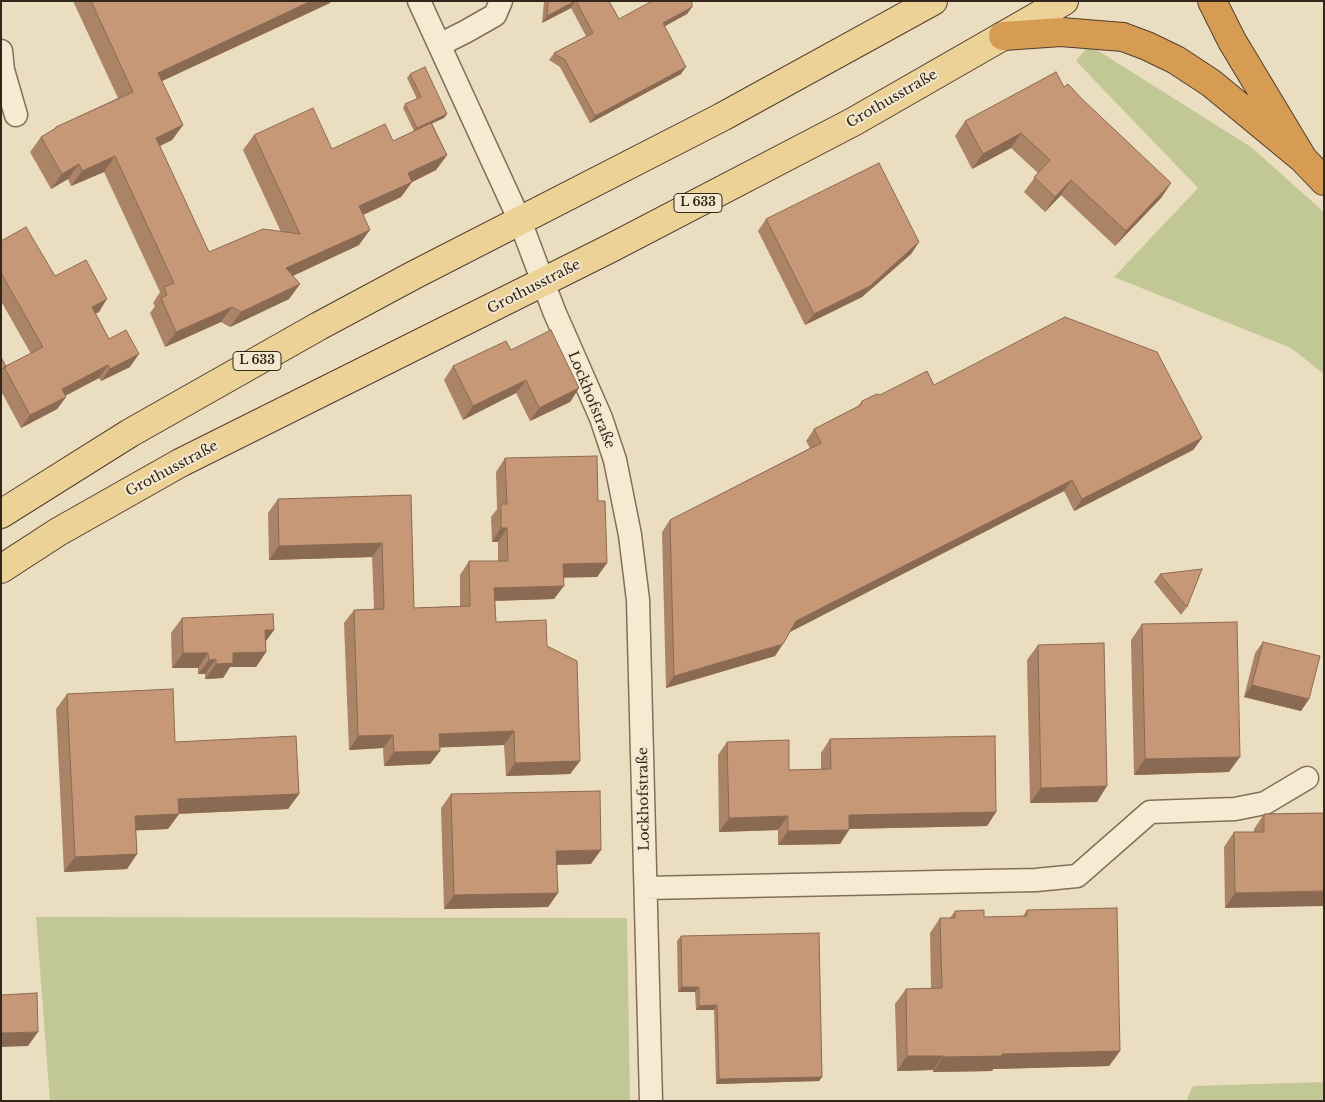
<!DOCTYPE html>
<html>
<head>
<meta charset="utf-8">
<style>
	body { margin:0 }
	#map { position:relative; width:1325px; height:1102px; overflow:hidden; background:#ebdec0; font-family:"Libre Baskerville",serif }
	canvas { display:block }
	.frame { position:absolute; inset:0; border:2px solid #33271c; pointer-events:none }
</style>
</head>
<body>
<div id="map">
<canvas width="1325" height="1102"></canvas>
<div class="frame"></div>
</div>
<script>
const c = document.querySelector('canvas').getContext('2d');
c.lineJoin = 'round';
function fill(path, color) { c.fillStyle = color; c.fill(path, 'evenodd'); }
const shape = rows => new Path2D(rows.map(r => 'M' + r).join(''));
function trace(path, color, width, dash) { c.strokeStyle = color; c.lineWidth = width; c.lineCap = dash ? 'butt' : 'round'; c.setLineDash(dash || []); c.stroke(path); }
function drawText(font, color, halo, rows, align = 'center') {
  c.font = font + ' "Libre Baskerville",serif'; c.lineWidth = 4; c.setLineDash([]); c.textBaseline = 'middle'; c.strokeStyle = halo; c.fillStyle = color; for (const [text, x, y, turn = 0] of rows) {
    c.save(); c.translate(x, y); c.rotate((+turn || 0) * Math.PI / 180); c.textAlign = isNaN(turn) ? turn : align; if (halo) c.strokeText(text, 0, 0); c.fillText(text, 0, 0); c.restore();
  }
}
const green = shape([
	[1089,45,1251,147,1324,212,1324,374,1291,348,1114,277,1198,188,1076,61],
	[36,917,627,918,630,1101,50,1101],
	[1324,1082,1324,1101,1186,1101,1193,1086]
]);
const minor = shape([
	[419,1,520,221,554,311,601,418,615,460,630,535,638,600,651,1101],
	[439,45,465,32,495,15,501,1],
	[1,51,3,70,16,115],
	[646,888,1036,880,1077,876,1150,812,1235,809,1265,803,1307,778]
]);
const major = shape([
	[1,514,130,433,319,326,414,275,722,117,933,1],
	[1,569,58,532,180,463,609,249,853,122,1064,1]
]);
const highway = shape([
	[1212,1,1232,41,1303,159,1324,181],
	[1003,36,1061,32,1123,37,1147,46,1176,60,1211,83,1303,159]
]);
const wall = shape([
	[73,1,331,1,330,3,162,81,183,125,172,140,160,146,209,252,281,232,243,150,254,135,332,149,393,141,414,131,403,108,405,104,417,99,407,78,410,74,447,114,444,118,432,123,447,155,436,170,412,182,401,197,363,215,359,245,293,276,300,284,289,299,230,327,221,322,165,347,150,313,155,306,153,303,160,292,104,172,71,186,68,179,51,189,30,152,41,137,54,129,56,127,118,98],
	[544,1,609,1,619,19,692,7,687,14,664,26,681,74,590,123,560,67,549,60,554,53,586,36,571,8,542,23],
	[1064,87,1082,99,1171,183,1161,198,1115,246,1061,195,1045,212,1024,192,1038,173,1011,148,972,169,955,136,965,121],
	[766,219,919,242,911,254,862,297,805,325,758,231],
	[1,241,55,276,99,312,95,313,109,339,130,367,101,381,99,378,65,396,66,397,57,409,21,428,1,391,1,357,6,366,31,354,1,301],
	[511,350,579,388,570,402,530,421,516,393,463,420,444,380,453,366],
	[934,385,1202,438,1193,450,1074,511,1064,491,790,632,775,656,666,688,662,532,670,520,810,448,806,441,814,429,858,406,862,401,880,395],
	[505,458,598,501,607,563,597,577,564,577,554,599,495,601,496,622,547,646,580,761,570,774,506,776,504,745,440,747,440,751,430,764,384,766,383,748,349,750,344,623,354,610,374,609,372,557,269,560,268,513,278,499,411,495,414,608,460,606,460,575,469,561,498,561,498,542,492,542,491,517,497,509,496,472],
	[1160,574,1187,607,1181,615,1154,582],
	[182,618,274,630,266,641,266,652,256,667,230,667,223,678,205,679,205,674,198,674,198,668,172,668,171,633],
	[1142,624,1229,772,1134,775,1131,640],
	[1263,642,1309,699,1301,711,1244,697,1255,653],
	[1038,645,1097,802,1030,803,1027,660],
	[67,694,175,742,299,794,288,809,179,814,168,829,136,830,137,854,127,869,64,872,56,709],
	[830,739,996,812,987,826,849,829,840,844,778,845,778,830,719,832,718,755,727,742,789,770,821,769,821,753],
	[451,794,591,864,557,865,558,893,548,907,444,909,441,808],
	[1324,813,1225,908,1224,847,1234,832,1254,832,1254,829,1264,814],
	[1027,910,1120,1051,1109,1066,993,1069,992,1071,933,1072,933,1070,897,1071,895,1004,906,989,931,988,930,933,940,918,950,918,955,911,984,917,1023,916],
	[681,936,822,1077,819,1081,716,1084,714,1010,696,1010,695,992,678,992,677,941]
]);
const shadedWall = shape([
	[311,1,331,1,330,3,147,88,158,73],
	[575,1,571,8,542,23,547,16],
	[692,7,687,14,658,30,663,23],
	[686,67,681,74,590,123,595,116],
	[447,114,444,118,414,132,417,128],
	[183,125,172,140,145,153,156,138],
	[1021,133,1011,148,972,169,983,154],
	[447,155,436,170,412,182,401,197,348,222,359,206,408,173],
	[115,156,104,172,71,186,82,171],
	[79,164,68,179,51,189,62,174],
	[1071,180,1061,195,1045,212,1055,197],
	[1171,183,1161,198,1115,246,1126,231],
	[370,230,359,245,275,284,286,268],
	[919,242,911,254,862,297,805,325,814,314],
	[300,284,289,299,230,327,241,312],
	[107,299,99,312,83,320,92,307],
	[232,307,221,322,165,347,176,332],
	[139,354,130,367,101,381,110,369],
	[108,365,99,378,53,402,62,389],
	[526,380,516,393,463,420,473,406],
	[579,388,570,402,530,421,539,408],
	[66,397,57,409,21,428,30,415],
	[1202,438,1193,450,1074,511,1082,499],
	[1072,480,1064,491,788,633,796,621],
	[501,528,507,528,498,542,492,542],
	[382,543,372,557,269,560,279,546],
	[607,563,597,577,554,578,563,564],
	[564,586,554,599,485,601,494,588],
	[265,630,274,630,263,645],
	[783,644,775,656,666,688,674,676],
	[266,652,256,667,230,667,223,678,205,679,216,664,233,653],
	[183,653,208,653,198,668,172,668],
	[216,659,205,674,198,674,209,660],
	[1252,685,1309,699,1301,711,1244,697],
	[514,731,504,745,430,748,439,734],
	[393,735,383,748,349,750,358,736],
	[440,751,430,764,384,766,394,752],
	[1240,757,1229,772,1134,775,1145,759],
	[580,761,570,774,506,776,515,763],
	[1107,786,1097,802,1030,803,1041,788],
	[299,794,288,809,168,814,178,799],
	[996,812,987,826,840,829,849,815],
	[179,814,168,829,125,831,135,816],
	[788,816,778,830,719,832,729,818],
	[849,830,840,844,778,845,788,831],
	[601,850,591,864,546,865,556,851],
	[137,854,127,869,64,872,75,857],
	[1324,891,1324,906,1225,908,1235,893],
	[558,893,548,907,444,909,454,895],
	[682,987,699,987,695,992,678,992],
	[717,1005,714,1010,696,1010,699,1006],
	[38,1032,28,1046,1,1047,1,1033],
	[1120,1051,1109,1066,993,1069,992,1071,933,1072,943,1057,1002,1054],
	[907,1056,943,1056,933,1070,897,1071],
	[822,1077,819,1081,716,1084,719,1079]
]);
const building = shape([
	[91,1,311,1,158,73,183,125,156,138,209,252,263,229,300,234,254,135,313,108,332,149,385,124,393,141,431,123,447,155,408,173,412,182,359,206,370,230,286,268,300,284,241,312,232,307,176,332,161,298,167,295,164,287,174,283,115,156,82,171,79,164,62,174,41,137,56,128,56,127,133,92,91,1],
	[548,1,575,1,547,16,548,1],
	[576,1,609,1,619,19,652,1,692,1,692,7,663,23,686,67,595,116,565,60,554,53,593,33,576,1],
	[425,67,447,114,417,128,405,104,421,97,410,74,425,67],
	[1056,72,1064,87,1068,84,1082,99,1171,183,1126,231,1071,180,1055,197,1034,177,1050,160,1021,133,983,154,965,121,1056,72],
	[879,163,919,242,870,286,814,314,766,219,879,163],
	[26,227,55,276,86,260,107,299,92,307,109,339,126,330,139,354,110,369,108,365,62,389,66,397,30,415,4,367,43,347,1,273,1,241,26,227],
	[1065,317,1157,352,1202,438,1082,499,1072,480,796,621,783,644,674,676,670,520,821,443,814,429,861,405,862,401,877,394,880,395,927,371,934,385,1065,317],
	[551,330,579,388,539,408,526,380,473,406,453,366,506,341,511,350,551,330],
	[1,357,6,367,1,369,1,357],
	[597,456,598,501,605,501,607,563,563,564,564,586,494,588,496,622,546,620,547,646,577,661,580,761,515,763,514,731,439,734,440,751,394,752,393,735,358,736,354,610,384,609,382,543,279,546,278,499,411,495,414,608,470,606,469,561,508,561,507,528,501,528,501,504,507,504,505,458,597,456],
	[1202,569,1187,607,1160,574,1202,569],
	[273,614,274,630,265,630,266,652,233,653,233,663,216,664,216,659,209,660,208,653,183,653,182,618,273,614],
	[1237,622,1240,757,1145,759,1142,624,1237,622],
	[1263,642,1320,656,1309,699,1252,685,1263,642],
	[1104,643,1107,786,1041,788,1038,645,1104,643],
	[173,689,175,742,296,736,299,794,178,799,179,814,135,816,137,854,75,857,67,694,173,689],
	[995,736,996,812,849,815,849,830,788,831,788,816,729,818,727,742,789,740,789,770,831,769,830,739,995,736],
	[600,791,601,850,556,851,558,893,454,895,451,794,600,791],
	[1324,813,1324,891,1235,893,1234,832,1264,832,1264,814,1324,813],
	[1117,908,1120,1051,1002,1054,1002,1056,943,1057,943,1056,907,1056,906,989,942,988,940,918,955,918,955,911,984,910,984,917,1027,916,1027,910,1117,908],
	[819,933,822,1077,719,1079,717,1005,699,1006,699,987,682,987,681,936,819,933],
	[37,993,38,1032,1,1033,1,995,37,993]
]);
const shields = [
	[698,203,48],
	[257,361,48]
];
const shieldNames = [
	["L 633",698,203],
	["L 633",257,361]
];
const streetNames = [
	["Grothusstraße",892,99,-30],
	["Grothusstraße",534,287,-27],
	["Lockhofstraße",591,400,68],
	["Grothusstraße",172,469,-28],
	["Lockhofstraße",644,799,-91]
];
fill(green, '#c2c895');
trace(minor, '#836f59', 25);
trace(major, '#503d2d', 30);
trace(highway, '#503d2d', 30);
trace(minor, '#f6ebd2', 22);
trace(major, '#edd298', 28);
trace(highway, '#d79c53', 28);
fill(wall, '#ab8366');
fill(shadedWall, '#8b6a53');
fill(building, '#c79877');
trace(building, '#8b6a53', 1);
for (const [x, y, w] of shields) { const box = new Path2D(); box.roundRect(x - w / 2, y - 9.5, w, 19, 4); c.fillStyle = '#f3e8cf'; c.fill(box); trace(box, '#33271c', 1); }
drawText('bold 12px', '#33271c', null, shieldNames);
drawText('14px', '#33271c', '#f3e8cf', streetNames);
</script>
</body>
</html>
